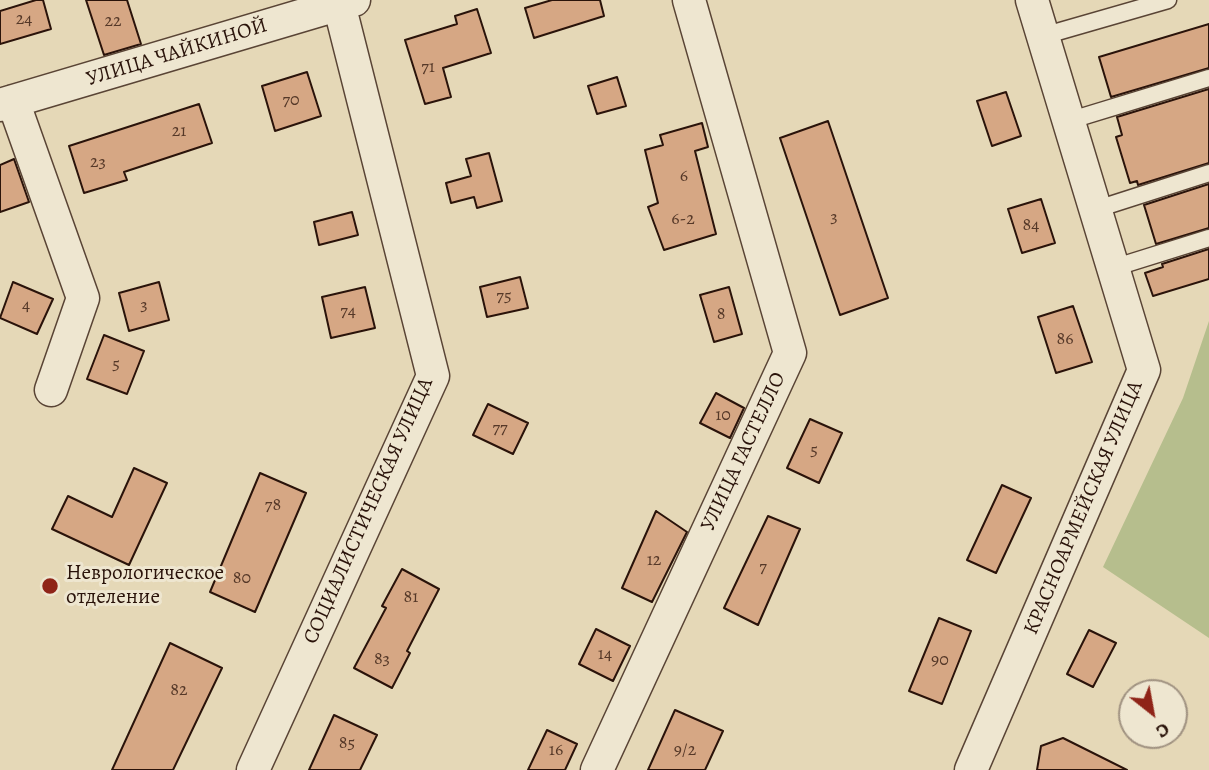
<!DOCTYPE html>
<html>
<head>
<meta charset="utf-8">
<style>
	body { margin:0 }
	#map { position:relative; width:1209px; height:770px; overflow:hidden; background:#e5d8b7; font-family:Alegreya,serif }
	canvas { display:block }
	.north { position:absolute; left:1118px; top:679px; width:70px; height:70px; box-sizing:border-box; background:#eee6d0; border:2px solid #a09281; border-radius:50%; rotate:149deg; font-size:19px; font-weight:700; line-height:28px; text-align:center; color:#2a130a }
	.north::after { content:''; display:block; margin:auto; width:24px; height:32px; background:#8f2418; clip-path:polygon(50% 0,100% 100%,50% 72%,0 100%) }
</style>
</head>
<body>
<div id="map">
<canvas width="1209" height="770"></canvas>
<div class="north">С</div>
</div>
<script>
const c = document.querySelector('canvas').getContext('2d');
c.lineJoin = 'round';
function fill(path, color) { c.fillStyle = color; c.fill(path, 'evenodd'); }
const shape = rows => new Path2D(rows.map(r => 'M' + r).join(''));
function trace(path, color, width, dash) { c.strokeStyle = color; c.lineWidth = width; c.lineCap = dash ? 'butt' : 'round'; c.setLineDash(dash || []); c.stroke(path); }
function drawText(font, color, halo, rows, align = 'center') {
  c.font = font + ' Alegreya,serif'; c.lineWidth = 6; c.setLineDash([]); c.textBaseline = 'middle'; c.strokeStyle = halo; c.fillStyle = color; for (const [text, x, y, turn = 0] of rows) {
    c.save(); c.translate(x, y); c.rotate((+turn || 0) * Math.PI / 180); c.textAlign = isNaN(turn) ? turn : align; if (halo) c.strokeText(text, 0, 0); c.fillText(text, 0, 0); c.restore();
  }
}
const green = shape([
	[1209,321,1209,638,1103,567,1183,398]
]);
const building = shape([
	[36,0,43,0,51,29,0,44,0,11,36,0],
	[86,0,127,0,141,44,104,55,86,0],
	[552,0,600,0,604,16,534,38,525,8,552,0],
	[477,9,491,53,443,68,451,97,425,104,405,40,457,24,455,16,477,9],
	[1209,24,1209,68,1111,97,1099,57,1209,24],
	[307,72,321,116,275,131,262,86,307,72],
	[617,77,626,106,597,114,588,86,617,77],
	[1209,89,1209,163,1138,185,1137,181,1130,183,1116,137,1122,135,1117,117,1209,89],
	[1006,92,1021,136,992,146,977,101,1006,92],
	[199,104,212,143,124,172,127,180,84,193,69,146,199,104],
	[828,121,888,298,840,315,780,138,828,121],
	[702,123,708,147,695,151,716,234,664,250,648,207,658,203,645,150,663,145,660,135,702,123],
	[489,153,502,201,477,208,474,197,451,203,446,183,471,176,466,159,489,153],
	[14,159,29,202,0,212,0,165,14,159],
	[1209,184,1209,228,1156,244,1144,205,1209,184],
	[1041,199,1055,243,1022,253,1008,209,1041,199],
	[352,212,358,235,319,245,314,222,352,212],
	[1209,249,1209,279,1153,296,1145,273,1163,267,1162,264,1209,249],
	[520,277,528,308,487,317,480,287,520,277],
	[13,282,53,299,37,334,0,318,13,282],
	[159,282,169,320,129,331,119,293,159,282],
	[365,287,375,328,331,338,322,297,365,287],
	[729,287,742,334,714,342,700,295,729,287],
	[1073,306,1092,362,1056,373,1038,317,1073,306],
	[104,335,144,351,127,394,87,379,104,335],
	[716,393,744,408,730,438,700,423,716,393],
	[488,404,528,423,513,454,473,435,488,404],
	[810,419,842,433,819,483,787,468,810,419],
	[134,468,167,483,129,565,52,529,68,496,112,517,134,468],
	[260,473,306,493,255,612,210,592,260,473],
	[1002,485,1031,498,996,573,967,560,1002,485],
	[656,511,687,532,652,602,622,588,656,511],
	[768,516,800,529,758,625,724,608,768,516],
	[402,569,439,589,407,651,410,653,392,688,354,668,386,608,382,606,402,569],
	[939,618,971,631,942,704,909,691,939,618],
	[596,629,630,646,613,681,579,664,596,629],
	[1089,630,1116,643,1093,687,1067,674,1089,630],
	[170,643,222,668,173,770,112,770,170,643],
	[675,710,723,731,705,770,648,770,675,710],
	[334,715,377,735,360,770,309,770,334,715],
	[547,730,577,744,565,770,528,770,547,730],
	[1063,738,1127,770,1037,770,1041,746,1063,738]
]);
const lane = shape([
	[1043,36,1168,0],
	[1068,121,1209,78],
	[1097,209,1209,173],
	[1113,268,1209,238]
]);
const street = shape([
	[13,101,83,298,51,390],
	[0,105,354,0],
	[253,770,433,376,338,0],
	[597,770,790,353,689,0],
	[971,770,1144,370,1032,0]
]);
const markers = [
	[50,586,9,"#8f2418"]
];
const numberNames = [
	["24",24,20],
	["22",113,22],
	["71",428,68],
	["70",291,101],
	["21",179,132],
	["23",98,163],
	["6",684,177],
	["3",834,218],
	["6-2",683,220],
	["84",1031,226],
	["75",504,297],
	["4",26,306],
	["3",144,306],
	["74",348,312],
	["8",721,315],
	["86",1065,340],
	["5",116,365],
	["10",723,416],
	["77",500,429],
	["5",814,451],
	["78",273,506],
	["12",654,561],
	["7",763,568],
	["80",242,579],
	["81",411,598],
	["14",605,655],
	["83",382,660],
	["90",940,661],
	["82",179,691],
	["85",347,744],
	["16",556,751],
	["9/2",685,751]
];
const streetNames = [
	["УЛИЦА ЧАЙКИНОЙ",177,53,-17],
	["УЛИЦА ГАСТЕЛЛО",744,452,-65],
	["КРАСНОАРМЕЙСКАЯ УЛИЦА",1084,508,-67],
	["СОЦИАЛИСТИЧЕСКАЯ УЛИЦА",369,511,-66]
];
const poiNames = [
	["Неврологическое",66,574],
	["отделение",66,598]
];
fill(green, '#b6be8d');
fill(building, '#d6a784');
trace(building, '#2a130a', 2);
trace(lane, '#594435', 19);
trace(street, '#594435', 35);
trace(lane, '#eee6d0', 16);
trace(street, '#eee6d0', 32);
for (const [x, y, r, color] of markers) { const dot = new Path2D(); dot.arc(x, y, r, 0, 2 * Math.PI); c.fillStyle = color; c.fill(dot); trace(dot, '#eee6d0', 2.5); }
drawText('18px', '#553828', null, numberNames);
drawText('21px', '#2a130a', '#eee6d0', streetNames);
drawText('21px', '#2a130a', '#eee6d0', poiNames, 'left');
</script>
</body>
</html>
